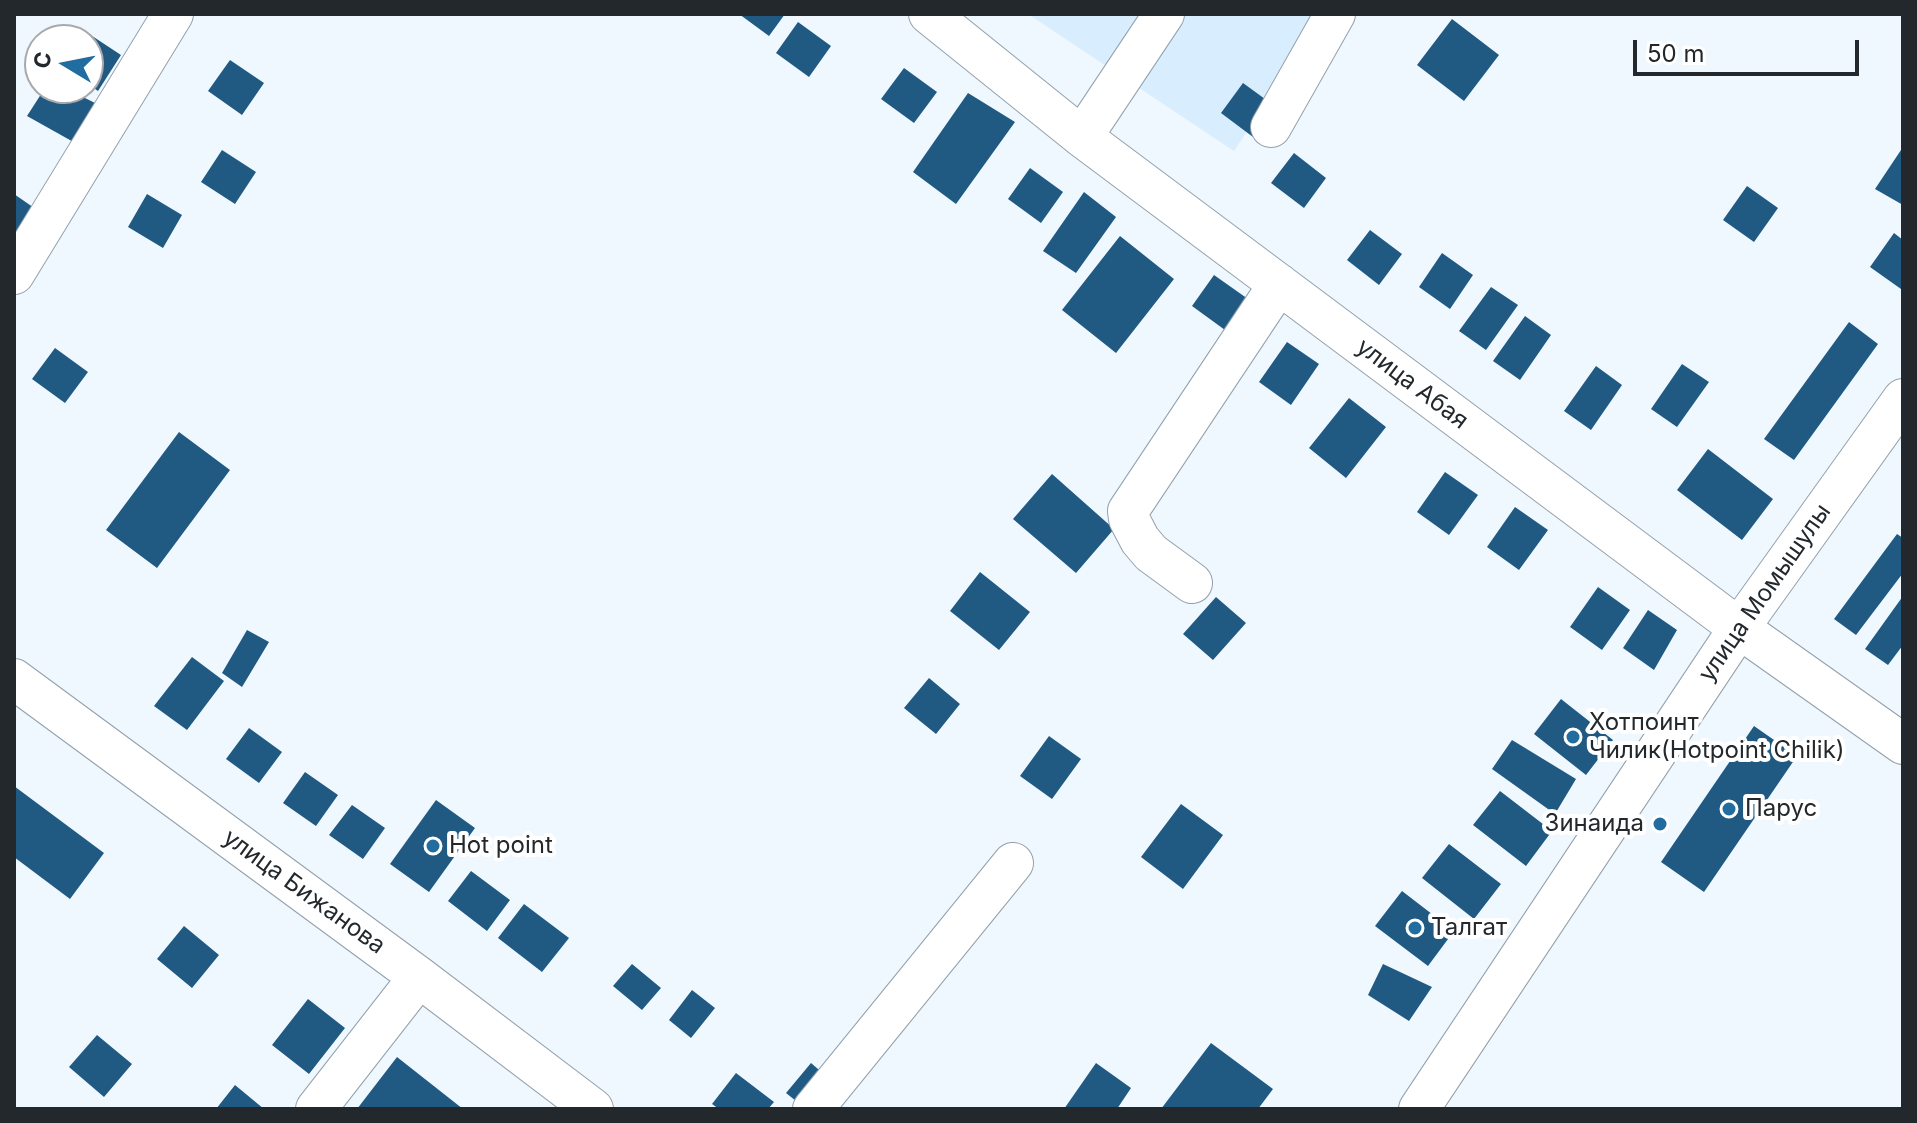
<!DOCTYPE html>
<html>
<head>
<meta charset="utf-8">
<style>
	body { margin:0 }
	#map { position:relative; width:1917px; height:1123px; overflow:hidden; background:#eff7ff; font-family:Inter,sans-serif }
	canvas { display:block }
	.frame { position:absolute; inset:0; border:16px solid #22282c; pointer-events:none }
	.north { position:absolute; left:24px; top:24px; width:80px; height:80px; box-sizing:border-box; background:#fff; border:2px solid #a7a9ab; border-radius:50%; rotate:280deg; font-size:22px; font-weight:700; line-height:32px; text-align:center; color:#22282c }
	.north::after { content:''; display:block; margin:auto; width:28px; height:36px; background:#216da0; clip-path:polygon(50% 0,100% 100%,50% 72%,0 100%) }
	.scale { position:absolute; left:1633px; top:40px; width:226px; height:36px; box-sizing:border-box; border:4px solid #22282c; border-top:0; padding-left:10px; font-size:24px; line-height:28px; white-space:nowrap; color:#22282c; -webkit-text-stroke:6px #fff; paint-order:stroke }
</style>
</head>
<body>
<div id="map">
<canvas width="1917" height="1123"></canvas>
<div class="frame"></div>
<div class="north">С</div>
<div class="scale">50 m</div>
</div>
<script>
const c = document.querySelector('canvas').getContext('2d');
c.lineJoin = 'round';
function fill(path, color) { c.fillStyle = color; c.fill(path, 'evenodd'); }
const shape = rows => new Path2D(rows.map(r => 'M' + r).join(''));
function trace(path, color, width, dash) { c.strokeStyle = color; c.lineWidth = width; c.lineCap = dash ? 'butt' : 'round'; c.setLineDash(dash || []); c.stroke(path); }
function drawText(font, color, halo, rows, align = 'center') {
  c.font = font + ' Inter,sans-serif'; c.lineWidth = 8; c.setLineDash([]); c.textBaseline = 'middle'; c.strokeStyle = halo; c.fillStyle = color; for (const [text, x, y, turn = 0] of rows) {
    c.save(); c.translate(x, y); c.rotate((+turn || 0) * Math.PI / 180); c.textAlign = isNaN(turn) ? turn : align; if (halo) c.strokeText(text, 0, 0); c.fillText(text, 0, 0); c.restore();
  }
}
const built = shape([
	[1028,14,1325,14,1234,151]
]);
const building = shape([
	[739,14,785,14,769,36],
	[1452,19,1499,55,1464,101,1417,65],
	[798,22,831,46,809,77,776,53],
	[83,30,121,55,98,91,88,84,88,40,76,40],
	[230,60,264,83,242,115,208,91],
	[904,68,937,92,914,123,881,99],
	[1243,83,1276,107,1253,137,1221,113],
	[45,88,65,88,103,107,77,144,27,116],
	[968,93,1015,122,956,204,913,172],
	[1903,147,1903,205,1875,189],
	[222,150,256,172,235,204,201,182],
	[1294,153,1326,178,1304,208,1271,183],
	[1030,168,1063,192,1041,223,1008,199],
	[1747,186,1778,208,1754,242,1723,220],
	[1084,192,1116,217,1076,273,1043,251],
	[14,194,40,212,14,246],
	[147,194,182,215,163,248,128,227],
	[1370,230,1402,254,1379,285,1347,260],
	[1894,233,1903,240,1901,289,1870,267],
	[1120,236,1174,279,1116,353,1062,310],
	[1442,253,1473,275,1450,309,1419,287],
	[1214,275,1248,299,1225,330,1192,306],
	[1491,287,1518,305,1486,350,1459,331],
	[1525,316,1551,335,1520,380,1493,361],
	[1849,322,1878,344,1794,460,1764,439],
	[1287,342,1319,364,1291,405,1259,382],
	[55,348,88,372,65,403,32,379],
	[1682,364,1709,382,1677,427,1651,409],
	[1596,366,1622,385,1591,430,1564,411],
	[1349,398,1386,427,1346,478,1309,448],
	[179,432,230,470,157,568,106,530],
	[1708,449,1773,499,1742,540,1677,490],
	[1445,472,1478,495,1449,535,1417,512],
	[1052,474,1114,529,1076,573,1013,519],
	[1515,507,1548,530,1519,570,1487,547],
	[1897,534,1903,538,1903,573,1856,635,1834,619],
	[980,572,1030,612,999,650,950,611],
	[1598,587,1630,610,1602,650,1570,627],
	[1903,596,1903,645,1888,665,1865,649],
	[1216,597,1246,623,1213,660,1183,634],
	[1648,610,1677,630,1654,670,1623,648],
	[247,630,269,642,242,687,222,673],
	[192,657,224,681,187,730,154,706],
	[929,678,960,704,936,734,904,708],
	[1561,699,1613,740,1586,775,1534,734],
	[1754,726,1797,756,1704,892,1661,862],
	[249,728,282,752,259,783,226,759],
	[1049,736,1081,759,1052,799,1020,776],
	[1512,740,1576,779,1555,814,1492,769],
	[305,772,338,795,316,826,283,803],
	[14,786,104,853,70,899,14,857],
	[1500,791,1552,831,1526,866,1473,825],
	[436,800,475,828,429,892,390,864],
	[1181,804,1223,835,1183,889,1141,857],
	[352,805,385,828,363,859,329,835],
	[1449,844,1501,884,1474,919,1422,878],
	[471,871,510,900,487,931,448,901],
	[1402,891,1454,931,1428,966,1375,926],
	[524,904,569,938,542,972,498,938],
	[184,926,219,955,192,988,157,959],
	[632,964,661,988,642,1010,613,986],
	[1383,964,1432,987,1409,1021,1368,995],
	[692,990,715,1008,691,1038,669,1020],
	[308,999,345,1028,309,1074,272,1045],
	[97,1035,132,1064,104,1097,69,1067],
	[1211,1043,1273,1089,1258,1109,1161,1109],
	[397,1057,463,1109,357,1109],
	[811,1063,833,1082,806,1109,786,1093],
	[1096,1063,1131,1088,1117,1109,1064,1109],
	[736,1073,774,1102,768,1109,719,1109,712,1104],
	[235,1085,264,1109,216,1109]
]);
const minor = shape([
	[929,14,1082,137,1739,628,1903,744],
	[1271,127,1335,14],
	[1082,137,1164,14],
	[14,274,173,14],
	[1192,583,1151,553,1140,540,1129,519,1128,511,1279,284],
	[14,679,419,977,593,1109],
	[316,1109,419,977],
	[813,1109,1013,863],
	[1419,1109,1739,628,1903,399]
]);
const markers = [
	[1573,737,8,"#216da0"],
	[1729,809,8,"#216da0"],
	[1660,824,8,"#216da0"],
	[433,846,8,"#216da0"],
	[1415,928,8,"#216da0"]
];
const streetNames = [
	["улица Абая",1412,384,37],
	["улица Момышулы",1765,593,-55],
	["улица Бижанова",304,892,36]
];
const poiNames = [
	["Хотпоинт",1589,723],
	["Чилик(Hotpoint Chilik)",1589,751],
	["Парус",1745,809],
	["Зинаида",1644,824,"right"],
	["Hot point",449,846],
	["Талгат",1431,928]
];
fill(built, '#d8edfe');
fill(building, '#205a82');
trace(minor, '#93a1ac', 42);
trace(minor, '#fff', 40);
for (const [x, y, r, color] of markers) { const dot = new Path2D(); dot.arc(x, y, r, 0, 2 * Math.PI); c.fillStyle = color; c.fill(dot); trace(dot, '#fff', 3); }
drawText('24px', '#22282c', '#fff', streetNames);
drawText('24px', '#22282c', '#fff', poiNames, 'left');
</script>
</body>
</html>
